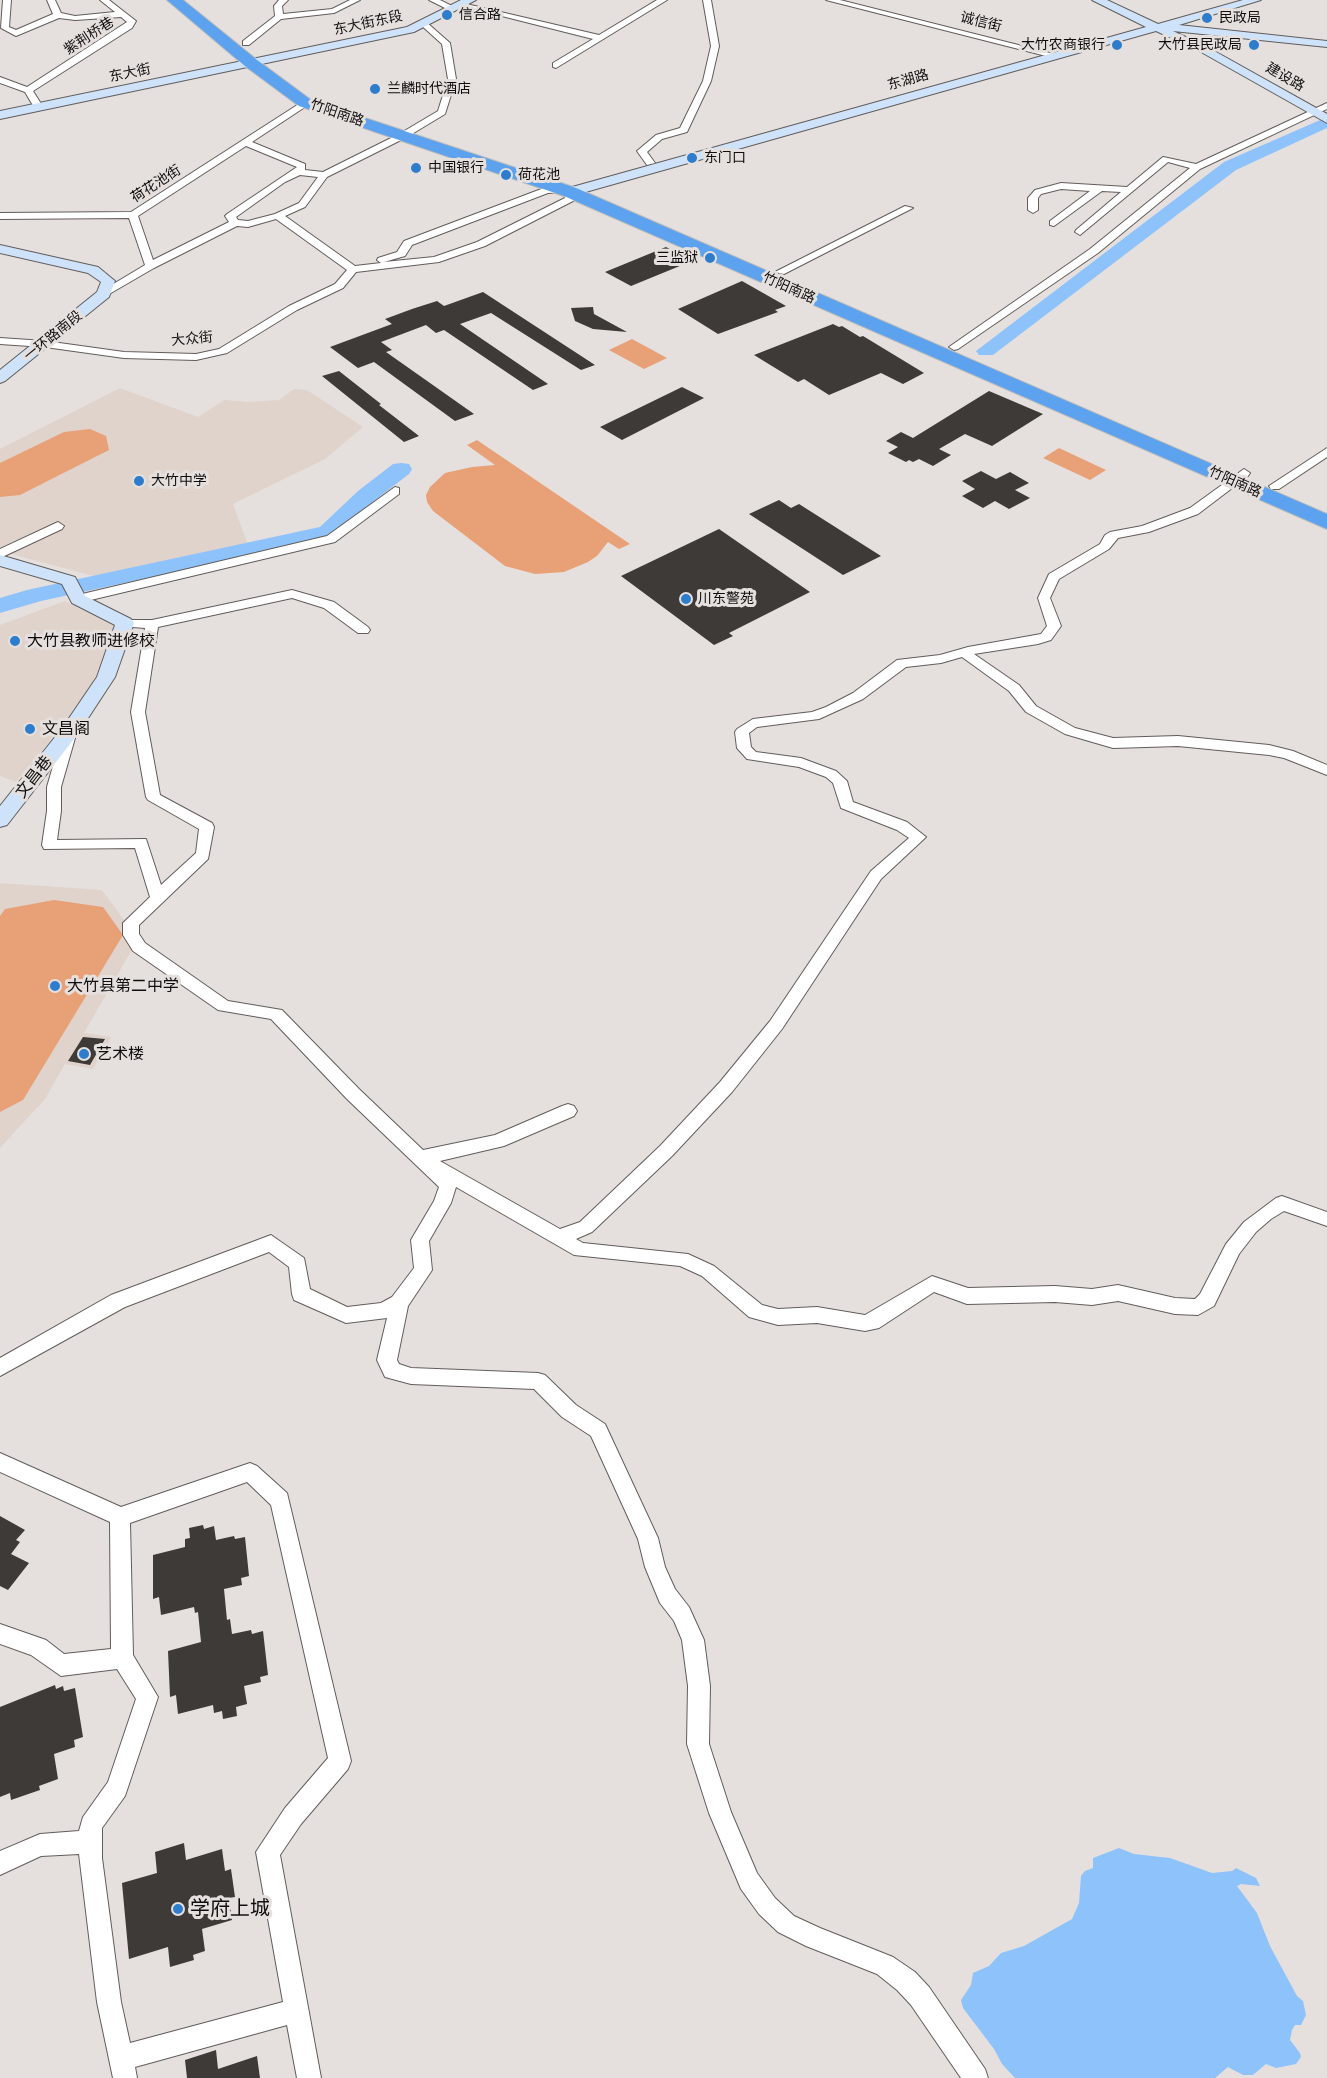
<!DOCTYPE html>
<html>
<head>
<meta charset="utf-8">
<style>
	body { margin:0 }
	canvas { display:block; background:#e5e0dd }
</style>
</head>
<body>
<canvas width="1327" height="2078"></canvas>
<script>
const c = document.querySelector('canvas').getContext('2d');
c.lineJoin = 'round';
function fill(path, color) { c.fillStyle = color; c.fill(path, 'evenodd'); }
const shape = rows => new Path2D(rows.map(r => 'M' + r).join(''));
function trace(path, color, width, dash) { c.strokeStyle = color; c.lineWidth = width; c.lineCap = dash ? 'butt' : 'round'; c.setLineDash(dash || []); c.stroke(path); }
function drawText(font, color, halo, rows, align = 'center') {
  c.font = font + ' Mulish,"Noto Sans SC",sans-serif'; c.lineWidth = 6; c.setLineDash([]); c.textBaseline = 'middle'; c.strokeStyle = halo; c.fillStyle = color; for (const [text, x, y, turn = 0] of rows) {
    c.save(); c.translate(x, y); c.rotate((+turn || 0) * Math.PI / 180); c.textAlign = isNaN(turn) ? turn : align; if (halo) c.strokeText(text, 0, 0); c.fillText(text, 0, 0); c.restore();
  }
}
const built = shape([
	[120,388,198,417,224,400,248,402,279,400,294,389,307,390,363,427,325,459,233,504,248,545,97,577,0,551,0,449],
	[65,601,116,627,98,682,16,782,0,776,0,625],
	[0,883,102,890,138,939,84,1033,111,1037,93,1069,65,1064,45,1099,0,1148]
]);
const green = shape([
	[632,339,667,358,644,369,609,350],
	[90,429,106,436,109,450,20,495,0,497,0,463,64,432],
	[477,440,630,544,619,549,608,542,597,556,588,562,564,572,535,574,505,566,433,511,427,502,426,495,430,487,445,473,472,467,495,465,467,445],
	[1059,448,1106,470,1090,480,1043,458],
	[54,900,103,907,123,935,23,1100,0,1112,0,916,5,909]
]);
const water = shape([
	[1119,1848,1134,1854,1170,1858,1212,1873,1232,1871,1236,1868,1256,1878,1260,1886,1241,1884,1237,1886,1257,1913,1270,1946,1297,1996,1303,2001,1306,2015,1301,2025,1295,2025,1292,2030,1290,2040,1300,2053,1301,2057,1296,2064,1276,2068,1266,2064,1253,2075,1243,2075,1228,2067,1215,2078,1015,2078,1002,2064,994,2049,963,2008,961,2000,971,1985,973,1973,989,1966,1001,1953,1024,1946,1072,1919,1079,1903,1081,1876,1085,1871,1093,1868,1093,1858]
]);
const river = shape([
	[1327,117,1327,128,1236,170,993,355,979,355,976,351,1224,162,1327,117],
	[401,463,409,464,412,469,409,474,374,501,336,537,41,601,0,613,0,598,27,590,320,527,358,491,393,464,401,463]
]);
const building = shape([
	[666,247,692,261,631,286,605,272],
	[742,281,786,306,775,310,778,312,718,334,678,309],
	[483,292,595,365,581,370,491,313,460,324,548,384,533,390,444,330,436,333,426,325,381,342,392,350,386,352,474,414,455,421,374,362,358,368,330,347,392,324,385,319,412,309,437,301,444,306],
	[593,307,594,314,627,332,593,329,575,321,571,308],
	[833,324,839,327,842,326,860,337,863,336,924,373,903,384,881,373,829,395,804,379,798,382,754,355],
	[339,371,381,404,379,405,419,436,404,442,322,376],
	[682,387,704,398,622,440,600,427],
	[989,391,1043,414,992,446,965,434,939,449,951,455,933,466,919,459,913,462,909,460,906,462,888,453,898,447,886,441,901,432,913,438],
	[981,471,996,479,1010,472,1029,483,1015,490,1030,498,1009,509,995,501,983,508,962,496,975,489,962,481],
	[779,500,791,508,799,504,881,556,843,575,749,514],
	[719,529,810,592,729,633,733,636,714,645,621,576],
	[83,1037,105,1039,90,1065,68,1061],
	[0,1516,25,1530,16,1540,20,1542,11,1554,29,1563,8,1590,0,1586],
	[203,1525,204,1529,214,1526,216,1540,234,1536,235,1539,245,1537,249,1576,241,1578,242,1585,224,1589,227,1620,230,1619,232,1634,251,1630,252,1634,263,1631,268,1675,260,1677,261,1682,244,1686,247,1704,236,1707,237,1716,223,1719,222,1711,214,1713,213,1705,178,1714,176,1695,170,1697,168,1651,201,1642,198,1612,195,1613,194,1607,161,1615,159,1597,153,1599,153,1555,185,1547,185,1539,190,1538,189,1528],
	[55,1685,56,1689,63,1686,64,1691,75,1688,83,1737,74,1740,75,1747,54,1754,58,1779,39,1786,40,1790,11,1800,10,1793,0,1797,0,1707],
	[184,1843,186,1860,222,1849,225,1871,231,1869,235,1897,229,1898,232,1920,202,1929,205,1951,193,1955,194,1960,170,1967,168,1947,129,1959,122,1883,157,1873,155,1852],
	[216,2050,218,2069,257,2056,260,2078,187,2078,185,2060]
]);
const street = shape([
	[3,0,11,0,9,27,16,30,53,14,47,0,55,0,61,13,75,16,115,12,100,0,109,0,136,21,132,28,33,91,43,107,38,110,35,109,25,92,0,83,0,77,27,87,127,22,121,17,75,20,59,18,16,36,1,28,3,0],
	[279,0,288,0,282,6,283,14,332,9,350,0,360,0,334,13,281,19,249,45,243,45,243,41,275,16,274,6,279,0],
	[429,0,440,0,458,9,451,11,429,0],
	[657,0,667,0,556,68,553,67,553,63,593,39,458,5,462,3,599,35,657,0],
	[703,0,711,0,719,46,711,81,687,132,662,139,647,152,655,163,647,165,637,151,656,135,680,128,703,81,711,46,703,0],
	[826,0,840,0,1058,55,1054,58,826,0],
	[425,21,450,43,456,79,445,114,407,137,327,177,305,207,285,216,355,266,381,263,377,260,378,258,397,252,404,241,544,188,562,186,567,189,562,192,548,193,412,245,405,256,384,262,434,257,477,242,565,198,567,190,575,192,573,201,485,246,439,262,356,272,343,288,297,310,227,353,196,360,124,358,45,347,0,344,0,338,45,341,124,352,196,354,219,349,289,306,335,284,347,270,276,219,248,227,237,226,154,268,104,297,99,294,100,292,145,265,129,218,0,219,0,213,131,212,305,100,308,101,308,105,252,142,305,164,305,170,323,172,401,133,438,111,448,79,442,44,422,26,422,22,425,21],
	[246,146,297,167,227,214,225,216,229,222,153,260,138,216,246,146],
	[300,175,318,177,299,203,275,214,248,221,238,220,236,217,285,182,300,175],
	[1327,103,1327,109,1200,169,1098,253,958,349,954,350,949,347,1090,249,1190,168,1168,162,1080,235,1075,232,1076,230,1121,192,1102,191,1054,226,1050,225,1050,221,1090,191,1061,189,1041,194,1038,198,1038,210,1033,213,1028,210,1028,198,1035,190,1061,183,1127,187,1163,157,1196,164,1327,103],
	[905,206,913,208,784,274,775,272,905,206],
	[1327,448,1327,457,1279,489,1271,489,1269,486,1327,448],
	[1244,469,1250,473,1248,476,1198,514,1149,532,1118,538,1109,549,1059,579,1050,598,1061,626,1051,640,1038,644,974,654,1019,685,1036,706,1075,728,1113,738,1178,736,1269,745,1293,751,1327,765,1327,775,1284,758,1269,755,1178,746,1113,748,1065,734,1026,712,1009,691,962,657,941,663,906,667,863,699,819,719,757,727,749,733,751,747,756,752,801,758,836,771,847,781,853,802,907,822,926,837,881,879,782,1029,732,1092,672,1156,592,1232,576,1239,583,1243,688,1254,714,1266,762,1305,778,1309,817,1307,865,1315,932,1276,968,1288,1055,1286,1092,1289,1118,1285,1175,1298,1195,1299,1200,1294,1226,1244,1244,1222,1276,1198,1282,1196,1327,1212,1327,1226,1284,1211,1271,1219,1256,1232,1239,1254,1214,1306,1198,1315,1175,1314,1118,1301,1092,1305,1055,1302,967,1304,934,1292,879,1328,865,1331,817,1323,778,1325,749,1317,702,1276,680,1266,574,1255,456,1187,451,1203,429,1241,432,1270,408,1306,397,1360,399,1364,411,1368,538,1373,545,1375,576,1405,605,1424,658,1538,665,1567,675,1589,689,1607,704,1640,710,1686,709,1744,731,1812,757,1873,775,1898,794,1916,820,1928,893,1957,915,1972,929,1987,985,2069,988,2078,961,2078,911,2005,897,1990,877,1974,806,1946,778,1932,759,1914,741,1889,709,1813,687,1744,688,1686,682,1640,674,1621,660,1603,645,1567,638,1539,591,1436,562,1417,534,1389,411,1384,385,1377,377,1360,387,1318,346,1323,294,1300,292,1294,289,1267,269,1252,125,1307,0,1376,0,1358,111,1295,271,1235,304,1258,310,1289,347,1307,381,1303,392,1297,414,1268,411,1240,434,1201,439,1187,347,1099,271,1019,218,1010,133,951,123,935,123,923,150,897,135,848,44,849,42,845,47,811,47,787,63,731,70,727,75,728,77,731,61,787,61,811,57,840,146,839,161,885,196,853,199,829,148,800,146,797,131,712,145,628,120,626,118,623,120,620,152,620,292,590,334,602,368,627,370,630,368,633,358,633,324,608,292,598,158,627,145,712,160,795,212,823,214,827,208,859,139,925,139,934,145,943,228,1001,282,1010,359,1089,423,1150,495,1135,562,1106,568,1104,574,1106,577,1111,574,1116,504,1146,440,1161,560,1229,580,1222,660,1146,720,1082,770,1021,871,871,909,838,897,830,841,808,833,783,826,777,799,767,747,759,737,748,735,732,737,729,753,719,812,712,826,707,853,693,897,660,940,655,968,647,1041,634,1047,626,1038,598,1049,574,1100,544,1105,535,1110,532,1142,526,1190,508,1244,469],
	[395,487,399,488,399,494,335,542,78,603,72,599,78,595,327,536,395,487],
	[58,522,64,526,62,529,0,558,0,549,58,522],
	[0,1453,121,1507,250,1463,257,1466,287,1493,351,1761,348,1769,301,1824,280,1855,321,2078,297,2078,287,2025,135,2067,137,2078,113,2078,97,2002,79,1854,41,1856,0,1875,0,1851,40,1834,79,1831,83,1817,108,1782,136,1699,117,1669,61,1676,31,1655,0,1644,0,1624,46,1640,64,1654,111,1649,110,1522,0,1472,0,1453],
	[247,1482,271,1505,328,1758,285,1808,256,1852,283,2002,130,2043,121,2002,102,1858,102,1828,125,1796,158,1697,133,1655,130,1523,247,1482]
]);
const secondary = shape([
	[461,0,476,0,414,32,0,119,0,111,407,27,461,0],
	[1092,0,1107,0,1158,24,1243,0,1261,0,1179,25,1327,41,1327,47,1173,31,1209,48,1327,114,1327,123,1201,52,1156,31,575,195,570,196,563,192,565,189,1146,27,1092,0],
	[0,245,98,267,115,281,109,297,5,381,0,383,0,370,97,292,101,282,88,273,0,253,0,245],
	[0,555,75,577,85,596,131,619,134,623,115,677,77,735,7,825,0,827,0,806,63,727,97,677,115,625,72,603,62,584,0,566,0,555]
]);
const highway = shape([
	[167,0,183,0,257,60,311,100,576,188,1327,514,1327,529,564,196,299,106,245,66,167,0]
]);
const markers = [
	[447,15,6,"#2d7dcc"],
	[1207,18,6,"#2d7dcc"],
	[1117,45,6,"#2d7dcc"],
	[1254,45,6,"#2d7dcc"],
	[375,89,6,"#2d7dcc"],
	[692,158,6,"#2d7dcc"],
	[416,168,6,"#2d7dcc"],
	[506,175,6,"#2d7dcc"],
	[710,258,6,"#2d7dcc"],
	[139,481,6,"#2d7dcc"],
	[686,599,6,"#2d7dcc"],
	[15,641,6,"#2d7dcc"],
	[30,729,6,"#2d7dcc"],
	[55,986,6,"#2d7dcc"],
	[84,1054,6,"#2d7dcc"],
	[178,1909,6,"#2d7dcc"]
];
const farPoinames = [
	["信合路",459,15],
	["民政局",1219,18],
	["大竹农商银行",1105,45,"right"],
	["大竹县民政局",1242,45,"right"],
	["兰麟时代酒店",387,89],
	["东门口",704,158],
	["中国银行",428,168],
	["荷花池",518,175],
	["三监狱",698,258,"right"],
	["大竹中学",151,481],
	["川东警苑",698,599]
];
const farStreetnames = [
	["诚信街",981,22,14],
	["东大街东段",368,23,-12],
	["紫荆桥巷",89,36,-33],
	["东大街",130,73,-12],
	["建设路",1285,77,30],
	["东湖路",908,80,-16],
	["竹阳南路",337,113,19],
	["荷花池街",156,184,-33],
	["竹阳南路",789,288,24],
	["一环路南段",53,336,-39],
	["大众街",192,339,-5],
	["竹阳南路",1235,482,24]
];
const poiNames = [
	["大竹县教师进修校",27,641],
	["文昌阁",42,729],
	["大竹县第二中学",67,986],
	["艺术楼",96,1054]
];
const streetNames = [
	["文昌巷",34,777,-52]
];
const nearPoinames = [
	["学府上城",190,1909]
];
fill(built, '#e0d3cc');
fill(green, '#e8a077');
fill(water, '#8ec2fb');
fill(river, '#8ec2fb');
fill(building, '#3e3a38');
trace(street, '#625d5b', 2);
trace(secondary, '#625d5b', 2);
trace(highway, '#bcbcbb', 2);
fill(street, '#fff');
fill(secondary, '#cee3fa');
fill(highway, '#5ca2ee');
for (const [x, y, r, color] of markers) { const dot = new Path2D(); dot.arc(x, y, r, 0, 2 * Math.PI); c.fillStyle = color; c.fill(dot); trace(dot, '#e5e0dd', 2); }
drawText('14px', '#100e0d', '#e5e0dd', farPoinames, 'left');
drawText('14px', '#100e0d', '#e5e0dd', farStreetnames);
drawText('16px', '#100e0d', '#e5e0dd', poiNames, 'left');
drawText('16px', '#100e0d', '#e5e0dd', streetNames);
drawText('20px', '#100e0d', '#e5e0dd', nearPoinames, 'left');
</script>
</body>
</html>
